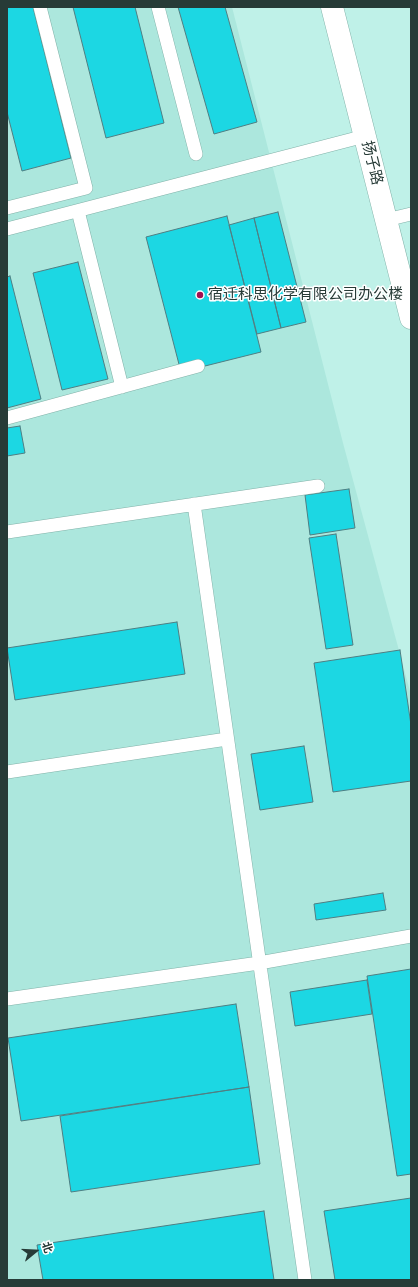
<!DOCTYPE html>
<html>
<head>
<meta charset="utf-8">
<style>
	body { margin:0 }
	#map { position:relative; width:418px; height:1287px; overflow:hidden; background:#bff1e8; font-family:Cabin,"Noto Sans SC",sans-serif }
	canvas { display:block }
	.frame { position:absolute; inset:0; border:8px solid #273b37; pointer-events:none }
	.north { position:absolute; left:16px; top:1231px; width:40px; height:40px; -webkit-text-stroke:3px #fff; paint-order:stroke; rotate:72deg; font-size:11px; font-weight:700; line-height:16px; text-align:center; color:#273b37 }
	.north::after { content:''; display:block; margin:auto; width:14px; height:18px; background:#273b37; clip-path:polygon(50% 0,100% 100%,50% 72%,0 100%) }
</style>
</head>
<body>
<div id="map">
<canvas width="418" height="1287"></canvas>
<div class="frame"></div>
<div class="north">北</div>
</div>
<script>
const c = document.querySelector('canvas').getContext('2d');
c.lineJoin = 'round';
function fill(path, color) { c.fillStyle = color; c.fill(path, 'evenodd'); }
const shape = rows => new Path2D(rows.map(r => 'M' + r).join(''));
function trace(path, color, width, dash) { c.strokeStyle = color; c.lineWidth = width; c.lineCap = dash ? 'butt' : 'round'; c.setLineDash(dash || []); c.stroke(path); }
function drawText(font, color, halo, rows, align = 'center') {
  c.font = font + ' Cabin,"Noto Sans SC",sans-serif'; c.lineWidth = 3; c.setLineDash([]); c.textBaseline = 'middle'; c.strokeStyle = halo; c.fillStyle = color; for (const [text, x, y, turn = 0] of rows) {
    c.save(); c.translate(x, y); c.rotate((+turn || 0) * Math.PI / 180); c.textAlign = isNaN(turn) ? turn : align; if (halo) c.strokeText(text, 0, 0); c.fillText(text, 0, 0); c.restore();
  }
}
const built = shape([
	[7,7,232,7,343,443,411,695,411,1280,7,1280]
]);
const building = shape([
	[7,7,33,7,71,158,22,171,7,112,7,7],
	[73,7,135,7,164,123,106,138,73,7],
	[178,7,225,7,257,122,214,134,178,7],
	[278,212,306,322,281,328,254,218,278,212],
	[227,216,261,352,181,372,146,237,227,216],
	[254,218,281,328,257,334,229,225,254,218],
	[78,262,108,379,62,390,33,273,78,262],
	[10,276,41,399,7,408,7,277,10,276],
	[20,426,25,453,7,456,7,428,20,426],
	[349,489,355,528,310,535,305,495,349,489],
	[336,534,353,645,326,649,309,538,336,534],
	[177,622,185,674,15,700,7,648,177,622],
	[400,650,411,725,411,781,333,792,314,663,400,650],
	[304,746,313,802,260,810,251,754,304,746],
	[383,893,386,910,316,920,314,904,383,893],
	[411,969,411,1174,397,1176,367,976,411,969],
	[367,980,372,1014,295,1026,290,992,367,980],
	[236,1004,249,1087,21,1121,8,1038,236,1004],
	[249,1087,260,1164,71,1192,60,1116,249,1087],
	[411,1198,411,1280,335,1280,324,1211,411,1198],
	[264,1211,274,1280,43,1280,37,1245,264,1211]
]);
const lane = shape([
	[158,7,196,154],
	[7,208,86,188,40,7],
	[78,211,122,387],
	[386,220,411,214],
	[7,229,365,136],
	[7,418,198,366],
	[194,504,305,1280],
	[7,532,318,486],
	[7,772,227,739],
	[7,999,259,963,411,936]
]);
const secondary = shape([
	[332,7,411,318]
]);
const markers = [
	[200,295,4,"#a20f52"]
];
const streetNames = [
	["扬子路",372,163,76]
];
const poiNames = [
	["宿迁科思化学有限公司办公楼",208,295]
];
fill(built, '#ace7dd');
fill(building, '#1cd7e3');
trace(building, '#4f7f83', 1);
trace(lane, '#82b2a9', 14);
trace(secondary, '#82b2a9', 23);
trace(lane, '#fff', 13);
trace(secondary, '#fff', 22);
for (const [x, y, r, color] of markers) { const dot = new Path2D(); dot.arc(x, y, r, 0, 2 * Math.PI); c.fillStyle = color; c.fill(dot); trace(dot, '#fff', 1.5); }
drawText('15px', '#273b37', '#fff', streetNames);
drawText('15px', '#273b37', '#fff', poiNames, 'left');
</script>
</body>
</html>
